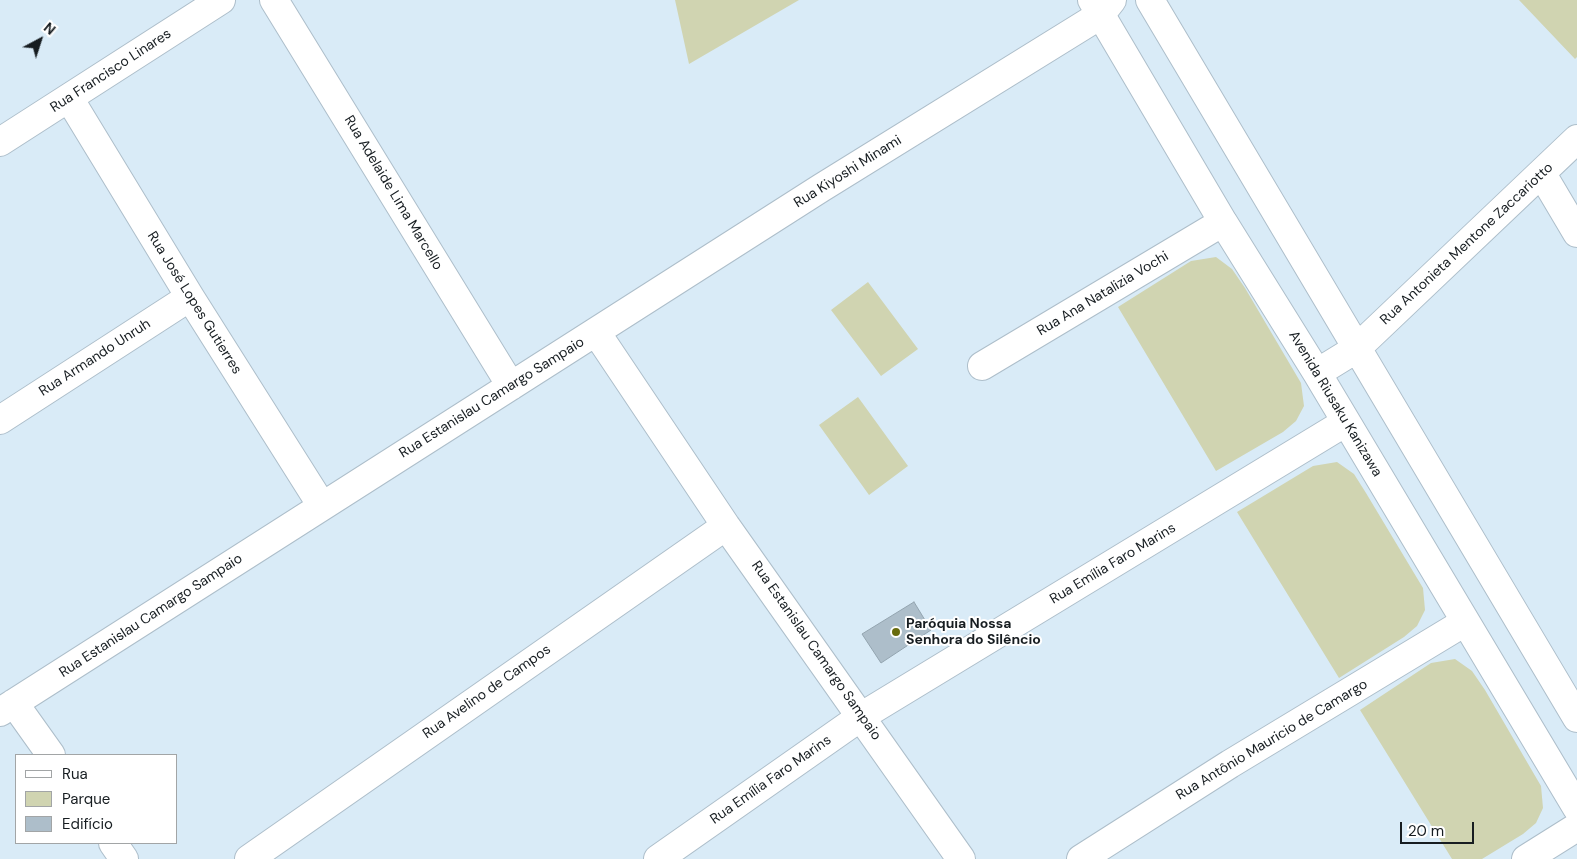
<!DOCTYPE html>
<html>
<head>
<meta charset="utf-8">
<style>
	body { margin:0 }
	#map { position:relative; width:1577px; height:859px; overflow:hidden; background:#d9ebf7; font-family:"DM Sans",sans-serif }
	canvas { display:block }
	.legend { position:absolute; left:15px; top:754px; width:162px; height:90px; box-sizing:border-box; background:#fff; border:1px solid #a2a5a6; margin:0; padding:6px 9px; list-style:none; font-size:15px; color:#171d21 }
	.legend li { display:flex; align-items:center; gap:10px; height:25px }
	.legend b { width:25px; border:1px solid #a2a5a6 }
	.north { position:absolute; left:15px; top:15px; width:50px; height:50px; -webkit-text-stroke:4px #fff; paint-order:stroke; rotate:40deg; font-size:14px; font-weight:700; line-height:20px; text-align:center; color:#171d21 }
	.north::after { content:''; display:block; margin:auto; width:18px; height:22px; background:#171d21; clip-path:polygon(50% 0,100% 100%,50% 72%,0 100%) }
	.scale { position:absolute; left:1400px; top:822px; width:74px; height:22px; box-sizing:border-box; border:2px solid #171d21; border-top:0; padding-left:6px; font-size:15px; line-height:18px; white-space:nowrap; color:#171d21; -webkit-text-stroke:4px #fff; paint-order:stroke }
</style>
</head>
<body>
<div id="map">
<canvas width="1577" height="859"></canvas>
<ul class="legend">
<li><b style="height:6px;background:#fff"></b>Rua</li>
<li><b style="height:14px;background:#d0d4b1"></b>Parque</li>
<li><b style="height:14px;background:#adbeca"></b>Edifício</li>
</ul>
<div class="north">N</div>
<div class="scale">20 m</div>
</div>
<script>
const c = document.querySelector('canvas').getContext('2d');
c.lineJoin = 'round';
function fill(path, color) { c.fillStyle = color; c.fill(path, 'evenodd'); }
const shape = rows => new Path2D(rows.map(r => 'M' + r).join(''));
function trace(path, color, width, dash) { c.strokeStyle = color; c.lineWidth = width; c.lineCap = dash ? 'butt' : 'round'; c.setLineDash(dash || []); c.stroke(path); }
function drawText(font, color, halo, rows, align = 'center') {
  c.font = font + ' "DM Sans",sans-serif'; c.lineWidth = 4; c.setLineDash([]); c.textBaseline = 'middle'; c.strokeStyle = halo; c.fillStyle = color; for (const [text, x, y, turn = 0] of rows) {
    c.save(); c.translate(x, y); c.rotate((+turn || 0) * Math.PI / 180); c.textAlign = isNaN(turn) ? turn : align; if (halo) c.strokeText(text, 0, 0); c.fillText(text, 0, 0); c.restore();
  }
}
const green = shape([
	[675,0,799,0,689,64],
	[1519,0,1577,0,1577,57,1575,59],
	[1216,257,1232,269,1245,288,1301,383,1304,406,1296,421,1283,432,1216,471,1118,307,1191,261],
	[868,282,918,349,881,376,831,310],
	[858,397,908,466,869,495,819,425],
	[1337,462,1354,474,1366,493,1423,588,1425,610,1417,626,1404,637,1339,678,1237,512,1313,466],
	[1455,659,1472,671,1485,690,1541,786,1543,808,1536,823,1523,834,1482,859,1452,859,1360,710,1431,663]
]);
const building = shape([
	[914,602,931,630,881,663,862,634,914,602]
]);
const minor = shape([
	[274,0,511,386],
	[1092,0,1223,222,1317,373,1577,808],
	[1150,0,1577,718],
	[69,98,190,297,322,506],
	[0,142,221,0],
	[1542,174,1577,233],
	[596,332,726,526,961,859],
	[982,366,1223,222],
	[1317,373,1356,349,1577,139],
	[0,420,190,297],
	[14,703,51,755],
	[0,712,821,188,1089,22,1101,14,1112,0],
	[113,843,124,859],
	[249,859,726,526],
	[658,859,862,716,1346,422],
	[1081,859,1230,764,1465,622],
	[1526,859,1577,827]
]);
const markers = [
	[896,632,5,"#686b0d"]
];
const streetNames = [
	["Rua Francisco Linares",111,71,-33],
	["Rua Kiyoshi Minami",848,172,-32],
	["Rua Adelaide Lima Marcello",393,193,59],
	["Rua Antonieta Mentone Zaccariotto",1467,244,-43],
	["Rua Ana Natalizia Vochi",1103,294,-31],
	["Rua José Lopes Gutierres",194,303,58],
	["Rua Armando Unruh",95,358,-33],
	["Rua Estanislau Camargo Sampaio",492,398,-32],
	["Avenida Riusaku Kanizawa",1335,404,59],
	["Rua Emília Faro Marins",1113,564,-31],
	["Rua Estanislau Camargo Sampaio",151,616,-33],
	["Rua Estanislau Camargo Sampaio",816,651,55],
	["Rua Avelino de Campos",487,692,-35],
	["Rua Antônio Mauricio de Camargo",1272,740,-31],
	["Rua Emília Faro Marins",771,780,-35]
];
const poiNames = [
	["Paróquia Nossa",906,624],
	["Senhora do Silêncio",906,640]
];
fill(green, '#d0d4b1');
fill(building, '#adbeca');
trace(building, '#93a4af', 1);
trace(minor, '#adbeca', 30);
trace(minor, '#fff', 28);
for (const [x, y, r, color] of markers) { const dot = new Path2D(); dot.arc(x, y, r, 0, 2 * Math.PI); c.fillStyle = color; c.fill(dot); trace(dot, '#fff', 2); }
drawText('14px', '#171d21', '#fff', streetNames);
drawText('bold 14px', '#171d21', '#fff', poiNames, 'left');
</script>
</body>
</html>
